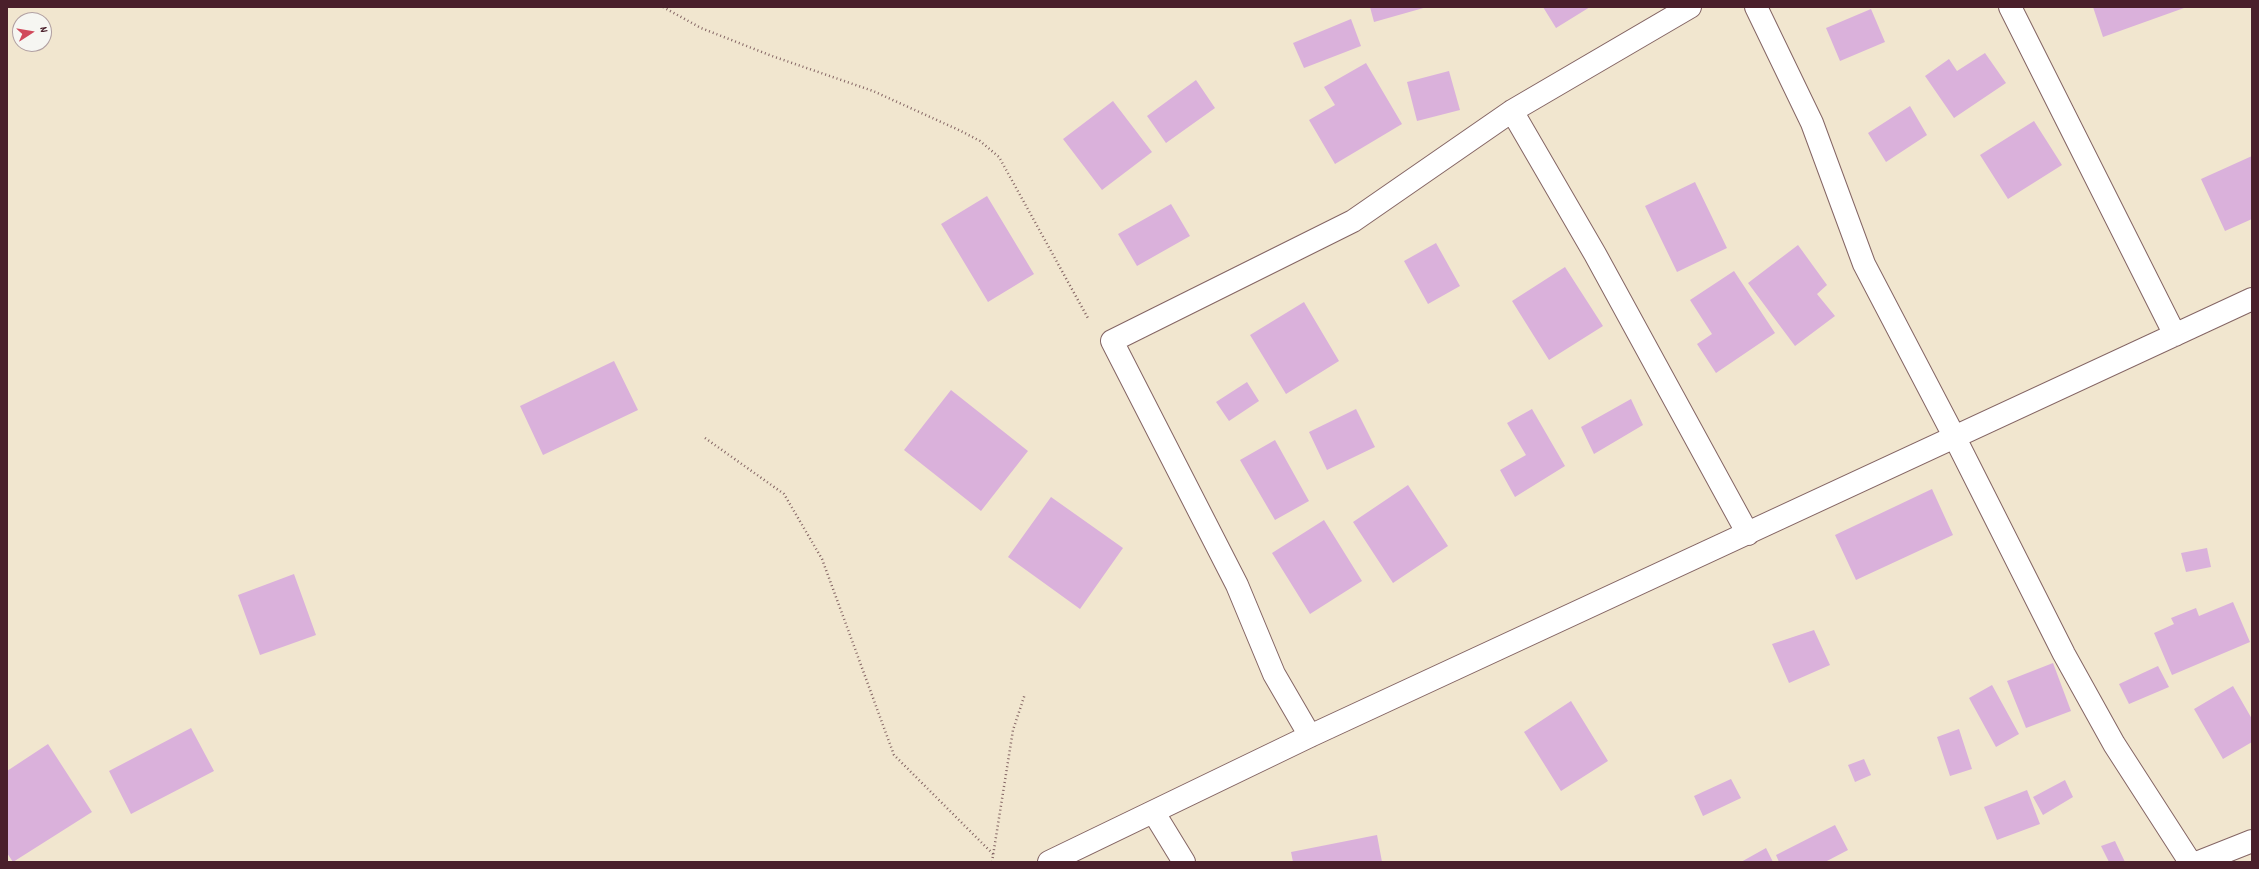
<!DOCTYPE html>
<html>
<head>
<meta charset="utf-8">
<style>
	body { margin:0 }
	#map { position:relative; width:2259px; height:869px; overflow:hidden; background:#f1e6cf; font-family:Dekko,sans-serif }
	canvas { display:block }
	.frame { position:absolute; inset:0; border:8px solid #4a1f2b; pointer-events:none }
	.north { position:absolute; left:12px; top:12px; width:40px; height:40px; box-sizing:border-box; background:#f6f6f2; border:1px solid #b1a0a2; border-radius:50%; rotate:78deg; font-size:11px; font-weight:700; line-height:16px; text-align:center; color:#4a1f2b }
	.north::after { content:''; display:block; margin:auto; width:14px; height:18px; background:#d1495b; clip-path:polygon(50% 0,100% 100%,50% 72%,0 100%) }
</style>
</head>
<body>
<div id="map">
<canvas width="2259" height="869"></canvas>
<div class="frame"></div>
<div class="north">N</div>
</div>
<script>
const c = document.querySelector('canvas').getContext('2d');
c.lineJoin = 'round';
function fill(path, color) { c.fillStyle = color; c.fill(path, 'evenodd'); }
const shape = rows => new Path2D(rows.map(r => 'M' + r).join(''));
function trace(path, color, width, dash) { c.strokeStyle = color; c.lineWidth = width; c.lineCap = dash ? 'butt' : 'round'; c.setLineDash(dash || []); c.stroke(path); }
const building = shape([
	[1370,7,1427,7,1374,22],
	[1543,7,1590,7,1556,28],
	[2093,7,2184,7,2184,8,2103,37],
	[1871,9,1885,42,1840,61,1826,28],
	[1351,19,1361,46,1304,68,1293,43],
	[1985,53,2006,83,1954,118,1925,76,1949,59,1957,71],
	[1366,63,1402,124,1335,164,1309,120,1335,105,1324,87],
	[1449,71,1460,110,1417,121,1407,82],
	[1196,80,1215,108,1166,143,1147,116],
	[1113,101,1152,152,1102,190,1063,139],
	[1910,106,1927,135,1886,162,1868,133],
	[2034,121,2062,165,2008,199,1980,155],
	[2252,156,2252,219,2225,231,2201,179],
	[1695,182,1727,248,1677,272,1645,206],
	[987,196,1034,274,988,302,941,224],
	[1171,204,1190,236,1137,266,1118,234],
	[1436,243,1460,286,1428,304,1404,261],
	[1798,245,1827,285,1817,294,1835,316,1795,346,1748,283],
	[1565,267,1603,326,1549,360,1512,301],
	[1734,271,1775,333,1716,373,1697,344,1712,334,1690,300],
	[1304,302,1339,361,1286,394,1250,335],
	[614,361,638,410,543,455,520,406],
	[1247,382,1259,401,1229,421,1216,402],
	[951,390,1028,451,981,511,904,450],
	[1631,399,1643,425,1594,454,1581,427],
	[1356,409,1375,447,1327,470,1309,432],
	[1532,409,1565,466,1515,497,1500,470,1526,455,1507,423],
	[1275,440,1309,501,1275,520,1240,460],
	[1408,485,1448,546,1393,583,1353,522],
	[1932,489,1953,535,1856,580,1835,535],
	[1051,497,1123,548,1080,609,1008,557],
	[1324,520,1362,581,1310,614,1272,553],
	[2207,548,2211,567,2186,572,2181,553],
	[294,574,316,635,260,655,238,595],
	[2233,602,2250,642,2172,675,2154,633,2174,624,2171,618,2196,608,2199,616],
	[1814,630,1830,665,1789,683,1772,644],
	[2053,663,2071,711,2026,728,2007,681],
	[2158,666,2169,687,2129,704,2119,684],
	[1992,685,2019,734,1996,747,1969,698],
	[2233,686,2252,719,2252,742,2223,759,2194,709],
	[1571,701,1608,761,1561,791,1524,732],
	[191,728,214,771,131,814,109,771],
	[1959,729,1972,769,1950,776,1937,737],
	[48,744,92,812,13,862,7,853,7,771],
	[1864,759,1871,775,1855,782,1848,765],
	[1731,779,1741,798,1703,816,1694,796],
	[2065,780,2073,797,2043,815,2033,797],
	[2027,790,2040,824,1997,840,1984,807],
	[1835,825,1848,850,1825,862,1779,862,1776,855],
	[1377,835,1382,862,1293,862,1291,852],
	[2115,841,2125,862,2109,862,2101,846],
	[1766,848,1773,862,1741,862]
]);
const path = shape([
	[663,7,701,28,772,56,873,91,961,131,980,141,999,157,1089,320],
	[705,438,784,494,822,559,894,755,993,854],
	[992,862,1013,730,1025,694]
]);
const minor = shape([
	[1756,7,1812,123,1864,264,1955,438,2064,654,2114,744,2190,862],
	[2010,7,2175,335],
	[1512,111,1595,254,1748,534],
	[1310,736,1274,674,1237,585,1112,341,1353,221,1512,111,1690,7],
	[1154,813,1184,862],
	[1049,862,1310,736,2252,299],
	[2199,862,2252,841]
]);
fill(building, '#dab1db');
trace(minor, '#846564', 24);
trace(path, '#846564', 2.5, [1, 3]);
trace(minor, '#fff', 22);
</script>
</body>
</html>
